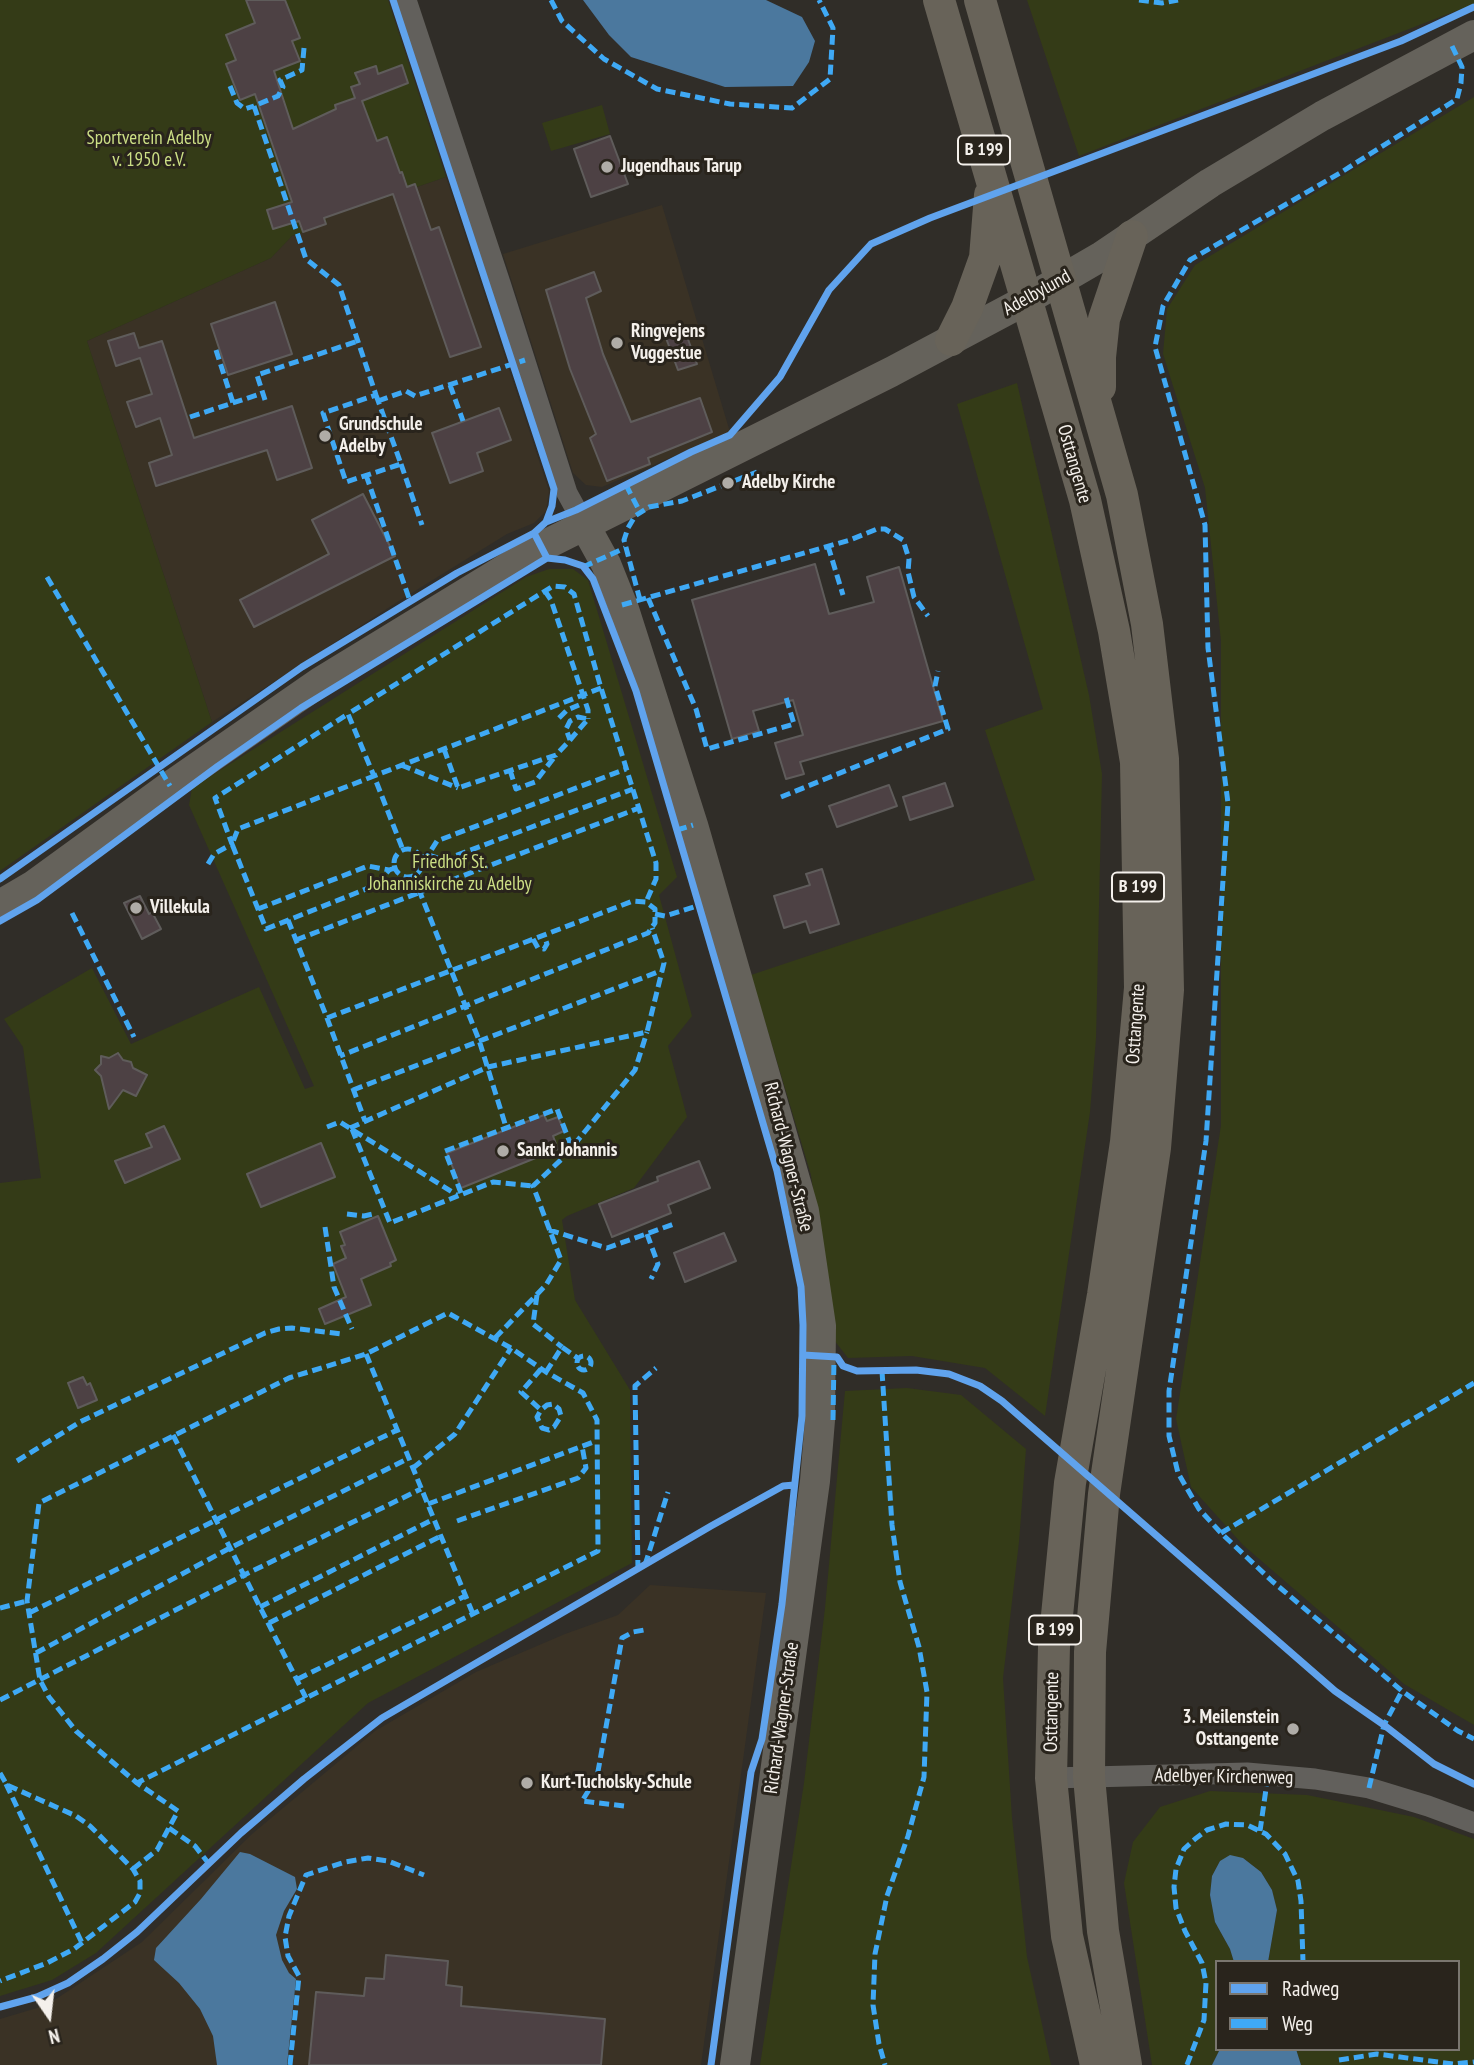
<!DOCTYPE html>
<html>
<head>
<meta charset="utf-8">
<style>
	body { margin:0 }
	#map { position:relative; width:1474px; height:2065px; overflow:hidden; background:#302d28; font-family:"PT Sans Narrow",sans-serif }
	canvas { display:block }
	.legend { position:absolute; left:1215px; top:1960px; width:245px; height:91px; box-sizing:border-box; background:#29241c; border:2px solid #7a766f; margin:0; padding:9px 12px; list-style:none; font-size:21px; color:#f4f0eb }
	.legend li { display:flex; align-items:center; gap:14px; height:35px }
	.legend b { width:35px; border:2px solid #7a766f }
	.north { position:absolute; left:14px; top:1981px; width:70px; height:70px; -webkit-text-stroke:5px #29241c; paint-order:stroke; rotate:166deg; font-size:19px; font-weight:700; line-height:28px; text-align:center; color:#f4f0eb }
	.north::after { content:''; display:block; margin:auto; width:24px; height:32px; background:#f4f0eb; clip-path:polygon(50% 0,100% 100%,50% 72%,0 100%) }
</style>
</head>
<body>
<div id="map">
<canvas width="1474" height="2065"></canvas>
<ul class="legend">
<li><b style="height:9px;background:#60a3ed"></b>Radweg</li>
<li><b style="height:9px;background:#3fa9f5"></b>Weg</li>
</ul>
<div class="north">N</div>
</div>
<script>
const c = document.querySelector('canvas').getContext('2d');
c.lineJoin = 'round';
function fill(path, color) { c.fillStyle = color; c.fill(path, 'evenodd'); }
const shape = rows => new Path2D(rows.map(r => 'M' + r).join(''));
function trace(path, color, width, dash) { c.strokeStyle = color; c.lineWidth = width; c.lineCap = dash ? 'butt' : 'round'; c.setLineDash(dash || []); c.stroke(path); }
function drawText(font, color, halo, rows, align = 'center') {
  c.font = font + ' "PT Sans Narrow",sans-serif'; c.lineWidth = 6; c.setLineDash([]); c.textBaseline = 'middle'; c.strokeStyle = halo; c.fillStyle = color; for (const [text, x, y, turn = 0] of rows) {
    c.save(); c.translate(x, y); c.rotate((+turn || 0) * Math.PI / 180); c.textAlign = isNaN(turn) ? turn : align; if (halo) c.strokeText(text, 0, 0); c.fillText(text, 0, 0); c.restore();
  }
}
const built = shape([
	[446,177,549,491,546,511,534,523,507,534,402,599,212,722,87,341,271,258,292,236,327,224,326,218],
	[662,205,730,432,602,487,586,485,573,473,503,254],
	[650,1585,766,1593,701,2065,0,2065,0,2019,47,2005,142,1942,252,1834,375,1731,476,1672,565,1634,618,1615]
]);
const green = shape([
	[0,0,388,0,446,177,326,218,327,224,292,236,271,258,87,341,212,722,0,871],
	[1027,0,1474,0,1474,4,1079,156],
	[1474,97,1474,1725,1404,1684,1243,1545,1191,1487,1176,1419,1221,1125,1221,641,1205,488,1163,354,1167,309,1195,265],
	[602,105,610,134,551,151,542,123],
	[1017,383,1089,695,1102,774,1096,1038,1090,1112,1045,1416,985,1368,912,1356,848,1358,834,1340,811,1175,751,975,1035,880,985,730,1043,709,957,404],
	[549,569,573,569,588,580,677,877,659,895,692,1016,668,1046,687,1117,634,1188,567,1216,562,1220,575,1300,630,1390,632,1563,368,1703,96,1953,52,1980,0,1996,0,1183,41,1178,23,1047,4,1019,92,968,131,1044,259,987,305,1089,314,1086,189,805,192,788,526,577],
	[907,1388,961,1395,1026,1449,1019,1542,1003,1678,1012,1818,1027,1957,1051,2065,760,2065,804,1783,825,1608,845,1391],
	[1210,1791,1307,1795,1414,1817,1474,1839,1474,2065,1301,2065,1296,2049,1458,2049,1458,1962,1268,1962,1277,1910,1272,1890,1261,1872,1243,1858,1220,1861,1212,1876,1210,1895,1215,1922,1230,1949,1234,1962,1217,1962,1217,2049,1220,2049,1212,2065,1152,2065,1124,1883,1133,1842,1160,1807]
]);
const water = shape([
	[583,0,766,0,802,17,815,41,809,62,793,86,725,87,631,57,609,35],
	[240,1852,250,1854,295,1877,297,1889,284,1911,276,1935,282,1960,289,1973,296,1979,287,2065,217,2065,213,2036,200,2009,179,1983,154,1960,156,1948,201,1899],
	[1230,1855,1243,1858,1261,1872,1272,1890,1277,1910,1268,1962,1234,1962,1230,1949,1215,1922,1210,1895,1212,1876,1220,1861],
	[1220,2049,1296,2049,1301,2065,1212,2065]
]);
const building = shape([
	[246,0,285,0,300,38,292,41,300,61,274,71,293,129,336,109,335,105,355,98,351,87,360,84,355,73,376,66,378,74,402,65,408,83,362,101,377,141,387,137,400,173,402,172,407,187,415,184,431,230,439,227,481,347,450,357,393,194,324,218,326,224,303,232,299,221,273,229,267,210,292,202,255,94,240,100,226,64,236,60,226,35,255,23,246,0],
	[610,136,628,184,591,197,574,149,610,136],
	[594,272,601,291,586,298,603,354,631,422,700,398,712,432,648,458,650,464,607,481,590,438,596,434,570,369,546,290,594,272],
	[275,302,292,354,228,375,211,324,275,302],
	[685,331,697,364,678,370,666,338,685,331],
	[134,333,139,348,162,341,194,438,292,406,312,468,277,480,267,450,156,486,149,463,172,455,160,418,136,427,127,402,152,394,140,358,116,366,108,341,134,333],
	[499,408,511,440,477,453,483,471,450,483,432,433,499,408],
	[363,494,395,556,254,627,240,600,329,554,312,520,363,494],
	[815,564,829,614,874,602,867,577,899,567,943,721,800,762,804,774,786,779,775,743,803,735,793,700,753,711,759,731,732,739,692,600,815,564],
	[945,783,953,806,910,820,903,797,945,783],
	[889,785,897,806,837,827,829,806,889,785],
	[822,869,839,924,810,933,806,921,784,928,774,896,810,885,806,874,822,869],
	[140,896,149,914,152,912,161,929,142,939,124,903,140,896],
	[118,1053,123,1060,131,1062,133,1068,147,1075,136,1096,123,1090,109,1109,101,1076,95,1070,101,1064,101,1056,109,1058,118,1053],
	[544,1115,547,1121,558,1117,564,1131,553,1136,558,1149,461,1188,447,1153,544,1115],
	[164,1126,180,1159,125,1183,115,1161,152,1147,146,1134,164,1126],
	[321,1143,335,1177,261,1207,247,1174,321,1143],
	[699,1161,710,1188,668,1205,671,1213,612,1237,599,1204,658,1181,657,1177,699,1161],
	[378,1216,396,1260,390,1263,391,1266,361,1279,371,1305,325,1324,319,1309,346,1297,333,1264,346,1258,341,1246,345,1245,340,1232,378,1216],
	[724,1233,736,1261,685,1282,674,1253,724,1233],
	[83,1377,87,1385,90,1383,97,1400,78,1408,68,1383,83,1377],
	[386,1955,448,1961,446,1985,462,1987,461,2006,605,2019,601,2065,309,2065,316,1992,364,1996,366,1978,384,1979,386,1955]
]);
const street = shape([
	[406,0,500,283,567,493,584,524],
	[1051,1778,1247,1773,1315,1779,1369,1788,1428,1806,1474,1823]
]);
const secondary = shape([
	[584,524,606,564,624,609,693,825,804,1211,821,1326,820,1420,815,1481,735,2065],
	[0,905,34,885,170,786,320,682,541,547,891,372,1028,299,1102,256,1210,183,1322,116,1474,35]
]);
const primary = shape([
	[939,0,1085,500,1114,631,1136,762,1140,988,1126,1142,1103,1295,1070,1483,1054,1646,1051,1778,1067,1936,1096,2065],
	[980,0,1122,495,1147,624,1163,759,1168,990,1155,1148,1104,1494,1090,1652,1089,1777,1103,1931,1126,2065],
	[951,340,967,308,985,258,990,195],
	[1100,387,1100,357,1104,319,1132,236]
]);
const quiet = shape([
	[551,0,562,21,604,59,657,89,730,104,792,108,830,79,833,28,819,0],
	[1139,0,1162,3,1178,0],
	[1452,46,1462,67,1461,83,1457,99,1340,173,1190,260,1163,306,1155,347,1205,525,1208,648,1228,803,1206,1141,1169,1391,1169,1436,1178,1473,1199,1509,1221,1533,1272,1581,1402,1691,1458,1731,1474,1739],
	[304,48,302,70,280,80,283,87,278,96,254,106,306,259,339,285,376,395],
	[230,86,237,103,245,109,254,106],
	[216,350,233,403],
	[450,385,463,421],
	[376,395,401,464,346,482,323,413,376,395],
	[265,400,257,375,358,341],
	[378,401,406,391,415,396,525,360],
	[190,417,263,393],
	[401,464,422,525],
	[366,475,410,601],
	[626,485,640,512],
	[828,546,843,595],
	[583,567,625,548],
	[47,577,170,786],
	[545,591,551,600,588,710,588,719],
	[648,598,696,709,707,749,794,724,785,694],
	[640,600,624,540,628,528,635,516,649,507,682,501,757,472],
	[622,605,850,540,877,529,885,529,903,540,909,559,908,572,914,597,928,616],
	[601,688,374,776,348,714,553,586,565,587,574,594,601,688,656,863,656,879,646,902],
	[559,718,567,710,579,705],
	[444,749,458,788,556,755,570,740,588,719,578,717,570,721,566,729,570,740],
	[401,765,458,788],
	[510,770,516,789,535,782,556,755],
	[781,797,948,729,935,686,938,671],
	[677,830,693,825],
	'394 863a14 14 0 1 1 28 0a14 14 0 1 1-28 0Z',
	[428,855,444,860,633,789],
	[420,858,428,855,437,841,626,769],
	[208,864,214,854,232,844,215,798,348,714],
	[395,868,389,870,376,885,266,929,232,844,238,829,374,776,403,850],
	[413,875,479,1040,506,1127],
	[258,909,368,866,389,870],
	[72,913,134,1037],
	[655,914,665,916,700,905],
	[288,920,327,1018,365,1121],
	[533,939,538,948,544,949,547,944,544,935],
	[296,940,639,808],
	[327,1018,633,901,646,902,655,909,655,923,648,933,340,1056],
	[353,1090,663,970],
	[327,1127,340,1122,457,1195],
	[350,1128,488,1067,647,1032,664,963,652,928],
	[352,1129,390,1223,493,1182,533,1186],
	[461,1193,445,1151,557,1109,572,1148],
	[347,1214,364,1216,373,1214],
	[325,1227,334,1287,352,1329],
	[549,1230,607,1248,674,1224],
	[647,1234,658,1264,651,1279],
	[537,1295,533,1324,562,1347],
	[495,1338,546,1285,561,1260,533,1186,565,1156,635,1070,647,1032],
	[366,1354,473,1614],
	'577 1363a7 7 0 1 1 14 0a7 7 0 1 1-14 0Z',
	[541,1369,521,1392,541,1410,537,1417,542,1428,549,1430,554,1427,561,1416,559,1409,553,1404,547,1405,541,1410],
	[882,1371,892,1525,900,1582,919,1647,927,1692,924,1777,908,1836,887,1896,875,1954,873,2005,879,2044,885,2065],
	[546,1372,562,1347,579,1359],
	[833,1420,834,1357],
	[173,1435,306,1698],
	[17,1461,80,1422,265,1333,279,1329,292,1328,342,1334],
	[413,1468,455,1434,511,1348],
	[428,1504,596,1441],
	[457,1521,578,1478,586,1468,582,1446],
	[1221,1533,1474,1383],
	[645,1565,668,1492],
	[638,1570,635,1386,656,1368],
	[260,1607,434,1519],
	[0,1608,27,1601],
	[29,1613,397,1430],
	[269,1623,441,1536],
	[36,1653,230,1548,409,1458],
	[298,1679,465,1596],
	[0,1700,244,1575,421,1489],
	[0,1773,7,1785,76,1816,90,1826,133,1869,140,1881,140,1893,135,1902,74,1949,47,1963,0,1981],
	[6,1784,82,1943],
	[1369,1788,1384,1725,1402,1691],
	[624,1806,582,1801,597,1777,622,1638,633,1632,644,1630],
	[169,1828,195,1846,209,1864],
	[1260,1831,1268,1775],
	[133,1869,157,1850,178,1811,137,1783,76,1731,49,1697,40,1680,27,1601,39,1503,289,1378,366,1354,448,1313,511,1348,546,1372,583,1393,597,1420,598,1551,137,1783],
	[1339,2060,1377,2054,1453,2064,1474,2062],
	[290,2065,299,1976,288,1956,285,1937,289,1916,306,1875,345,1862,368,1858,388,1861,424,1875],
	[1187,2065,1204,2020,1206,1983,1202,1963,1185,1931,1176,1908,1174,1887,1176,1869,1184,1849,1195,1839,1207,1830,1226,1824,1247,1825,1266,1834,1285,1854,1298,1881,1301,1901,1303,1962]
]);
const cycleway = shape([
	[546,522,576,510,691,452,730,435,780,377,829,290,871,244,930,218,1401,41,1474,7],
	[547,558,565,560,583,566,593,579,636,691,777,1171,801,1287,803,1325,802,1416,782,1604,762,1739,751,1772,711,2065],
	[0,879,302,667,457,573,534,533],
	[0,921,37,900,218,766,301,708,547,558,534,533,546,522,552,506,554,489,393,0],
	[803,1355,837,1357,843,1366,857,1371,916,1370,949,1374,980,1386,1002,1401,1335,1691,1384,1725,1434,1764,1474,1784],
	[0,2007,37,1997,68,1983,103,1959,137,1932,241,1833,304,1779,382,1718,711,1526,783,1486,794,1485]
]);
const markers = [
	[607,167,7,"#afaca7"],
	[617,343,7,"#afaca7"],
	[325,436,7,"#afaca7"],
	[728,483,7,"#afaca7"],
	[136,908,7,"#afaca7"],
	[503,1151,7,"#afaca7"],
	[1293,1729,7,"#afaca7"],
	[527,1783,7,"#afaca7"]
];
const shields = [
	[984,150,52],
	[1138,887,52],
	[1055,1630,52]
];
const shieldNames = [
	["B 199",984,150],
	["B 199",1138,887],
	["B 199",1055,1630]
];
const parkNames = [
	["Sportverein Adelby",149,139],
	["v. 1950 e.V.",149,161],
	["Friedhof St.",450,863],
	["Johanniskirche zu Adelby",450,885]
];
const poiNames = [
	["Jugendhaus Tarup",621,167],
	["Ringvejens",631,332],
	["Vuggestue",631,354],
	["Grundschule",339,425],
	["Adelby",339,447],
	["Adelby Kirche",742,483],
	["Villekula",150,908],
	["Sankt Johannis",517,1151],
	["3. Meilenstein",1279,1718,"right"],
	["Osttangente",1279,1740,"right"],
	["Kurt-Tucholsky-Schule",541,1783]
];
const streetNames = [
	["Adelbylund",1037,293,-29],
	["Osttangente",1074,464,74],
	["Osttangente",1136,1024,-86],
	["Richard-Wagner-Straße",788,1157,76],
	["Osttangente",1052,1712,-89],
	["Richard-Wagner-Straße",782,1718,-82],
	["Adelbyer Kirchenweg",1224,1777,1]
];
fill(built, '#3a3225');
fill(green, '#343b17');
fill(water, '#4b789e');
fill(building, '#4d4144');
trace(building, '#5f5c5b', 2);
trace(street, '#62605c', 21);
trace(secondary, '#65625b', 30);
trace(primary, '#686359', 32);
trace(quiet, '#3fa9f5', 5, [10, 5]);
trace(cycleway, '#60a3ed', 7);
for (const [x, y, r, color] of markers) { const dot = new Path2D(); dot.arc(x, y, r, 0, 2 * Math.PI); c.fillStyle = color; c.fill(dot); trace(dot, '#29241c', 2.5); }
for (const [x, y, w] of shields) { const box = new Path2D(); box.roundRect(x - w / 2, y - 14.5, w, 29, 5); c.fillStyle = '#29241c'; c.fill(box); trace(box, '#f4f0eb', 2); }
drawText('bold 18px', '#f4f0eb', null, shieldNames);
drawText('19px', '#ccdf85', '#29241c', parkNames);
drawText('bold 19px', '#f4f0eb', '#29241c', poiNames, 'left');
drawText('19px', '#f4f0eb', '#29241c', streetNames);
</script>
</body>
</html>
